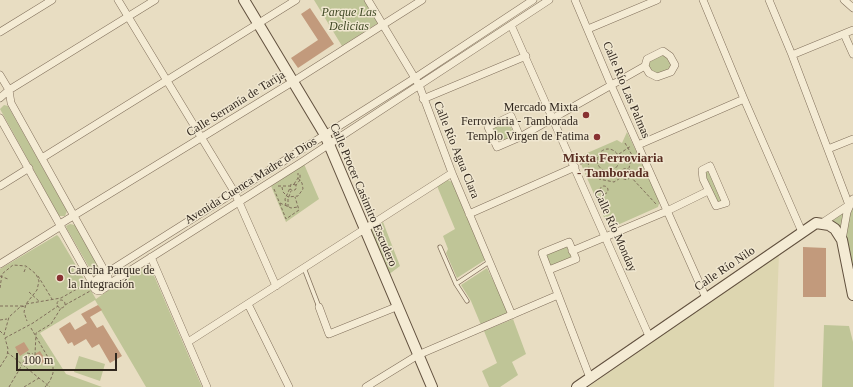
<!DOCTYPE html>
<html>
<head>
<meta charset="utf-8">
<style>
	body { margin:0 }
	#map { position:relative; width:853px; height:387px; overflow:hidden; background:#e8ddc2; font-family:Georgia,serif }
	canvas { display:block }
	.scale { position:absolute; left:16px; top:353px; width:101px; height:18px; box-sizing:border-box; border:2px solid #31271e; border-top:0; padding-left:5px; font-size:12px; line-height:14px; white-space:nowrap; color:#31271e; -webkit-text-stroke:3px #f0e7d0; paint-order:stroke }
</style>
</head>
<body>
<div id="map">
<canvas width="853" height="387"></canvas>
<div class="scale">100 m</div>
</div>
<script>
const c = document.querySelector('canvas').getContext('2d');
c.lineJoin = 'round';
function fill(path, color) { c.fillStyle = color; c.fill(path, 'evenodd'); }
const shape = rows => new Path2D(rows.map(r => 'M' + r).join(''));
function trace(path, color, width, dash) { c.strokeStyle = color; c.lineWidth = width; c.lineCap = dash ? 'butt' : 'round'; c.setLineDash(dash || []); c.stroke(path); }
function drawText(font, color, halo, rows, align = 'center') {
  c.font = font + ' Georgia,serif'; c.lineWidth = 3; c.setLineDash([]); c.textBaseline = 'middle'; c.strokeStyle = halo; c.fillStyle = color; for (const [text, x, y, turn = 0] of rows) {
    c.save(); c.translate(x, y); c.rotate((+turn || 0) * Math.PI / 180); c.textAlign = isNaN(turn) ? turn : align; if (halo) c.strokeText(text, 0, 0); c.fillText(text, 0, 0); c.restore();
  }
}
const farmland = shape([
	[779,253,774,387,588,387]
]);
const green = shape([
	[314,0,364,0,378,23,342,46],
	[663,54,671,61,672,68,657,74,650,72,648,63,649,61],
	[4,105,8,106,67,211,65,216,59,216,0,109],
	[508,121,515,136,500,143,493,128],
	[627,132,659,199,659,204,658,207,613,227,606,222,578,157,617,140,622,143],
	[304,164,319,199,286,222,271,186],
	[709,169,723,202,717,204,710,190,704,171],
	[448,180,452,182,485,260,457,278,446,253,448,249,443,236,455,229,437,186],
	[853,202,853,273,845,232],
	[845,212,840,230,828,221],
	[383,222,400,266,388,275,370,230],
	[70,224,75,225,101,272,96,277,94,276,67,229,66,226],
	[57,235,59,237,96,299,139,269,144,268,152,271,202,387,146,387,95,300,40,333,66,374,102,387,0,387,0,269],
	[567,246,572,258,551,267,546,254],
	[487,268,509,313,481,325,471,301,461,285],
	[513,319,526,354,512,362,518,375,500,387,489,387,482,371,497,363,484,331],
	[824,325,849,326,853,342,853,387,822,387],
	[79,356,105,364,100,381,74,372]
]);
const building = shape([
	[310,8,334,44,298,68,291,58,318,40,301,14],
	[803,247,826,248,826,297,803,297],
	[98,305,102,310,90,317,97,328,103,325,122,356,110,363,99,344,92,348,86,339,74,346,72,342,68,344,59,329,70,322,75,330,87,323,81,314],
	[24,342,29,350,20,356,15,347],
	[40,351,46,361,41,364,35,354]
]);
const path = shape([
	[625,143,632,155,629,168],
	'597 160a11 11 0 1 1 22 0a11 11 0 1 1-22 0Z',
	[619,154,631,146],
	[587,157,589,168,599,179,614,182,622,177],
	[580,164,596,161],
	'620.5 174a5.5 5.5 0 1 1 11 0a5.5 5.5 0 1 1-11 0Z',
	[630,176,656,204],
	[294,184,298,178,298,173],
	[296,185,291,184,290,189,293,191,296,189,296,185,300,180,300,173],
	'600 190a4 4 0 1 1 8 0a4 4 0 1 1-8 0Z',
	[278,186,290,186],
	[282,187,283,192,288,197,298,196,303,189,302,183,298,178],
	[274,189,286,219,299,210,295,197],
	[280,203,291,208,298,207],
	[286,206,285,199,290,188],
	[288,207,288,199,291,191],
	[24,272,26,267],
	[0,276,8,279],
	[38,276,52,299],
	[0,288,2,274,13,265,26,266,36,274,39,281,37,290,26,304,24,312,27,321],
	[29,292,40,302],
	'57 304a4 4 0 1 1 8 0a4 4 0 1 1-8 0Z',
	[26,304,61,298,84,285],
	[65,305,92,290],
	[0,306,23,306],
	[0,320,7,319],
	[31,328,53,366,53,373,50,381,45,387],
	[0,331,4,335],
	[4,335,9,317,20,307,25,306],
	[5,338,33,323,58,306],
	[7,352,50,387],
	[27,353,33,354],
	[22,363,35,355,36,333,51,324,61,308],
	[0,367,7,356,8,349,5,338],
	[9,387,22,365],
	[24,387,39,378]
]);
const service = shape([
	[440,247,456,284,467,301],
	[304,268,319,307],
	[456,284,489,262]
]);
const minor = shape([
	[118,0,235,193,276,286],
	[368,0,419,85,452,173,512,315],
	[575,0,611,85,706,298],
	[703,0,744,99,802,232],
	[769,0,792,55,849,205],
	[844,0,853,8],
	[511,25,649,336],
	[588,29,657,0],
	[0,32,52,0],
	[844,34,853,54],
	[792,55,853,30],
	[0,75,9,90,11,103,108,277],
	[0,98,9,90,155,0],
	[423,99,526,56],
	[511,116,520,137,497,147,488,127,511,116],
	[0,118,93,284],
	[520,137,645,66,647,59,663,51,670,56,675,65,671,72,657,77,649,73,645,66],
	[638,145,744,99],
	[828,149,853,139],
	[42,158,296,0],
	[710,166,726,203,716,206,703,179,702,170,710,166],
	[0,186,29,168],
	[469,214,575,167],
	[822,223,849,205],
	[60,224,294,81,422,0],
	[842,240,847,212,853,199],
	[572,251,667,211,708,191],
	[151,257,207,387],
	[0,264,61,226],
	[549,270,576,259,569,242,542,253,590,378],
	'93 285a6 6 0 1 1 12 0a6 6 0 1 1-12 0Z',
	[97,279,415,78,533,0],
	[105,288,112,282,302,162,549,0],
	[248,304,289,387],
	[319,307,329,334,396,307],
	[188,342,452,173],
	[366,387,418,355,558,295]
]);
const secondary = shape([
	[244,0,325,135,432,387],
	[577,387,816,223,829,225,835,229,842,240,853,295]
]);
const markers = [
	[586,115,4,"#883232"],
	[597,137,4,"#883232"],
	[60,278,4,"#883232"]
];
const parkNames = [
	["Parque Las",349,13],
	["Delicias",349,27]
];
const streetNames = [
	["Calle Río Las Palmas",626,90,67],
	["Calle Serranía de Tarija",236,104,-32],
	["Calle Río Agua Clara",456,150,68],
	["Avenida Cuenca Madre de Dios",251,181,-32],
	["Calle Procer Casimiro Escudero",363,195,67],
	["Calle Río Monday",615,231,66],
	["Calle Río Nilo",725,269,-34]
];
const poiNames = [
	["Mercado Mixta",578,108],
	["Ferroviaria - Tamborada",578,122],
	["Templo Virgen de Fatima",589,137],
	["Cancha Parque de",68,271,"left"],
	["la Integración",68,285,"left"]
];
const neighbourhoodNames = [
	["Mixta Ferroviaria",613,159],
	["- Tamborada",613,174]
];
fill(farmland, '#ddd6b0');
fill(green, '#bfc597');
fill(building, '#c29a7c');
trace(service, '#806f5b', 5);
trace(minor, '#806f5b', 8);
trace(secondary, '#61503e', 12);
trace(path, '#806f5b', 1, [3, 2]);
trace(service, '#f4ebd4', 3.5);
trace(minor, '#f4ebd4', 7);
trace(secondary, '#f4ebd4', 10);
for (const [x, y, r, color] of markers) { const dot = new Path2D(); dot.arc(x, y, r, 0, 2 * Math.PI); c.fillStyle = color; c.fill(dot); trace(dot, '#f0e7d0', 1.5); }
drawText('italic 12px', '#424b27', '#f0e7d0', parkNames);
drawText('12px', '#31271e', '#f0e7d0', streetNames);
drawText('12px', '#31271e', '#f0e7d0', poiNames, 'right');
drawText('bold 13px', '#592e22', '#f0e7d0', neighbourhoodNames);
</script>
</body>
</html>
